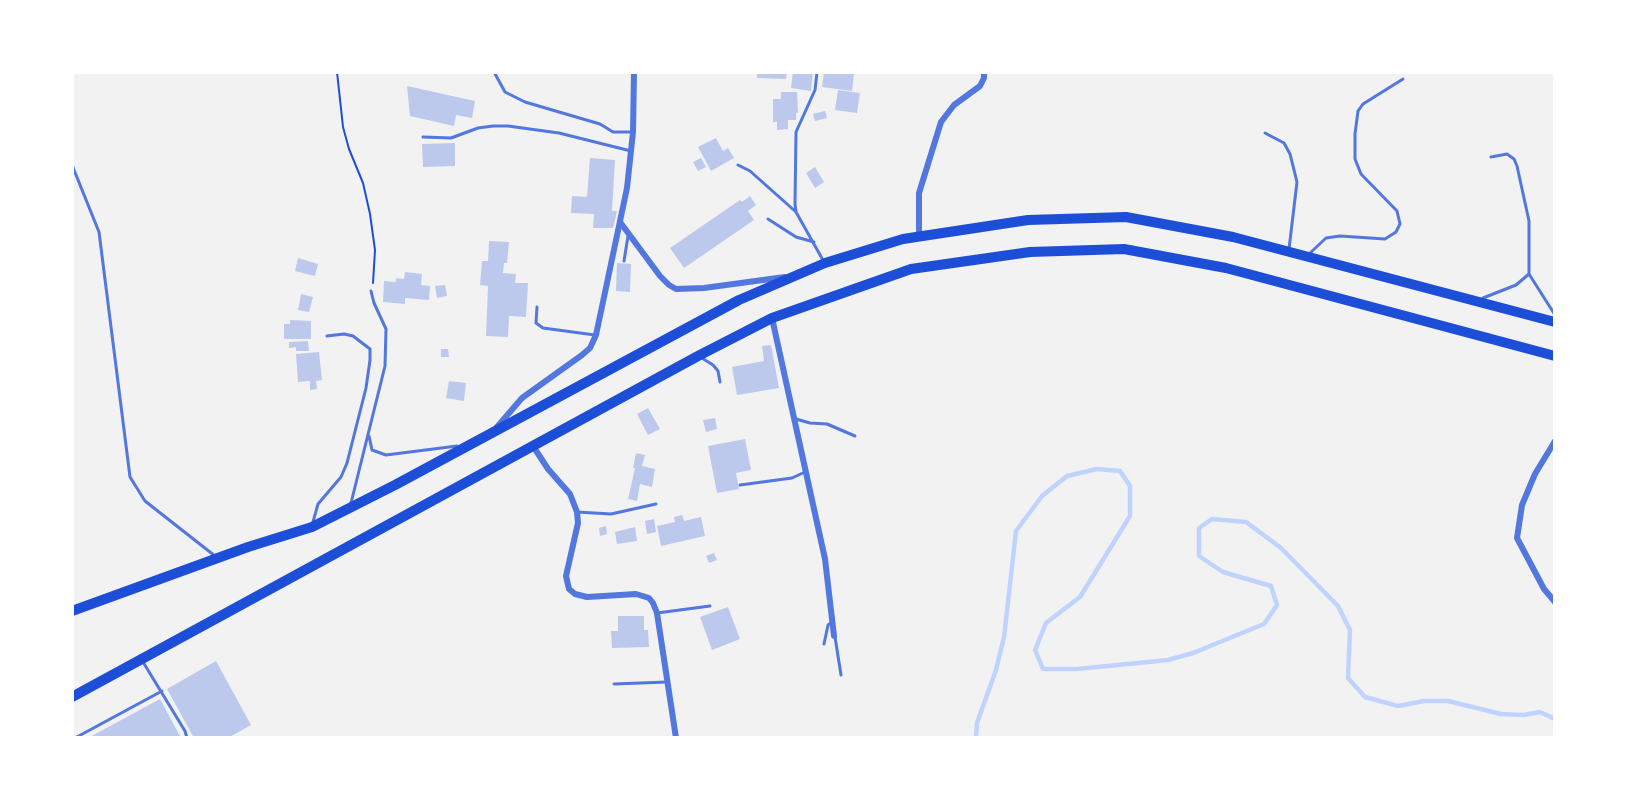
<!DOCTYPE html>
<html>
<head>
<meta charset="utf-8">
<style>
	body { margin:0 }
	#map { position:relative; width:1627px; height:810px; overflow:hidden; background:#f2f2f2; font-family:Georgia,serif }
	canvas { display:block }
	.frame { position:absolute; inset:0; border:74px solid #fff; pointer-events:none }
</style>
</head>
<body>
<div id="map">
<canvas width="1627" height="810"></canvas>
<div class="frame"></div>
</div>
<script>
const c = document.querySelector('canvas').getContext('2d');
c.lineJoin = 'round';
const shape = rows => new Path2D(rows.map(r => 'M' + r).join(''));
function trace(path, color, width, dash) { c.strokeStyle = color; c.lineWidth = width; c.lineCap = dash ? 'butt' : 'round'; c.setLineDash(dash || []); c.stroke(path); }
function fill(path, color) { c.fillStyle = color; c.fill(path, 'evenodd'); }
const stream = shape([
	[976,738,977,723,996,670,1004,637,1016,531,1042,496,1067,476,1097,469,1120,471,1130,486,1130,516,1080,597,1046,623,1035,650,1043,669,1077,669,1168,660,1193,653,1264,624,1277,605,1271,586,1223,572,1199,556,1199,528,1212,519,1246,522,1281,548,1338,606,1350,630,1348,678,1365,697,1398,706,1424,701,1448,701,1501,714,1524,715,1540,712,1555,719]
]);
const building = shape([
	[757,72,787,72,786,79,757,78],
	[793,72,813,72,811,91,791,88],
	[824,72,854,74,852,91,822,87],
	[407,86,475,101,472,118,456,115,454,126,410,116],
	[838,90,860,93,857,113,835,110],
	[781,92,797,92,798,113,796,113,796,120,788,120,788,129,777,130,777,122,773,122,773,99,781,99],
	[825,111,827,118,815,121,813,114],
	[716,138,723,151,728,148,734,158,711,171,698,147],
	[455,143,455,166,423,167,422,144],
	[590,158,615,160,612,211,617,211,613,228,593,228,594,214,571,213,572,196,587,197],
	[701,158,706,167,698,171,693,162],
	[815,167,824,182,815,188,806,173],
	[750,196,756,205,748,211,754,220,684,268,670,248,740,200,742,202],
	[489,241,509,242,507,263,504,263,503,273,516,274,515,283,528,283,526,317,509,316,508,337,486,336,488,286,480,285,482,261,488,261],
	[298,258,318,264,315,276,295,271],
	[617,263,631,264,630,292,616,291],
	[405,272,422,274,421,285,430,286,429,300,405,298,405,304,383,302,384,281,396,282,396,278,404,279],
	[445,285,447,296,437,298,435,286],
	[301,294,313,297,309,312,298,310],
	[290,320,311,321,311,339,284,339,284,324,290,324],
	[308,341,309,351,296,351,296,347,289,348,289,342],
	[771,345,779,388,737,395,732,367,764,361,762,346],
	[441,349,448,349,449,357,441,357],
	[319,352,322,380,316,381,317,389,310,390,310,381,298,382,296,354],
	[449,381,466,383,464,401,446,398],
	[648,408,660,429,648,435,637,414],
	[715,418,717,429,706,432,703,420],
	[745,439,751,470,736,473,739,489,717,493,708,446],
	[636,453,645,455,642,466,655,469,652,487,640,484,637,501,628,499,635,468,633,468],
	[682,515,684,521,701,517,705,536,661,546,657,526,675,522,674,517],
	[654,519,656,532,647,534,645,521],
	[606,526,607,534,600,536,599,528],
	[635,527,637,541,617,544,615,532],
	[714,553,717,560,709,563,706,556],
	[728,607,740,639,712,650,700,617],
	[618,616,644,616,644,630,648,630,649,647,612,648,611,631,618,631],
	[216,661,251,725,228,738,194,738,167,689],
	[160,699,181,738,88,738]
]);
const path = shape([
	[337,72,343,127,349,149,363,183,370,214,375,250,373,283]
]);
const service = shape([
	[494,72,505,92,525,102,600,124,613,132,633,132],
	[817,72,815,90,796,132,795,204,796,212,824,262],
	[1265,133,1284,143,1290,154,1297,182,1289,249],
	[423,137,451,138,478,128,493,126,508,126,559,133,631,151],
	[1491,157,1507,154,1514,159,1517,166,1529,221,1529,274,1555,315],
	[72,165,99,232,130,477,145,501,215,556],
	[738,165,750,171,796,212],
	[768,219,796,237,814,242],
	[1309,254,1326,238,1340,236,1385,239,1396,232,1400,224,1397,211,1361,174,1355,159,1355,134,1358,111,1363,104,1403,79],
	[624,261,628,236],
	[1483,298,1516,285,1529,274],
	[537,307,536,323,543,328,595,335],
	[702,358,713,365,718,371,720,382],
	[796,419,810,423,827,424,855,436],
	[369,436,372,450,386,455,457,446],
	[740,485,792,478,805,472],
	[351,503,385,366,386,329,374,303,371,291],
	[577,512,611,514,656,504],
	[313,522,318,504,341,477,347,463,366,388,370,360,370,349,353,336,344,334,327,336],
	[657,613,710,606],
	[835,637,841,675],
	[824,644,828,625,832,622],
	[143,662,185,731,187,738],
	[614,684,667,682],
	[75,738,162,691]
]);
const minor = shape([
	[620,222,660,276,669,285,676,289,704,288,785,277],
	[919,236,919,193,941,122,954,105,980,86,984,78,984,72],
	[772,318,825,559,834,636],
	[497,427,522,398,582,355,590,348,596,335,627,188,633,132,634,72],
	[1555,441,1535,474,1522,505,1517,538,1544,589,1555,602],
	[533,446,548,469,570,494,577,512,578,523,566,576,569,589,575,594,587,597,636,594,649,598,653,603,657,613,676,738]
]);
const trunk = shape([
	[72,611,248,547,312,527,395,485,739,300,825,263,903,239,1028,220,1126,217,1233,237,1555,322],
	[72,697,698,356,772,318,911,269,1030,252,1124,249,1226,268,1555,356]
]);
trace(stream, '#bfd3fe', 4.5);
fill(building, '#bdc9ec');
trace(path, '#1d4ed8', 2);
trace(service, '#5277de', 3);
trace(minor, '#5277de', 6);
trace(trunk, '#1d4ed8', 10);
</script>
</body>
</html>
